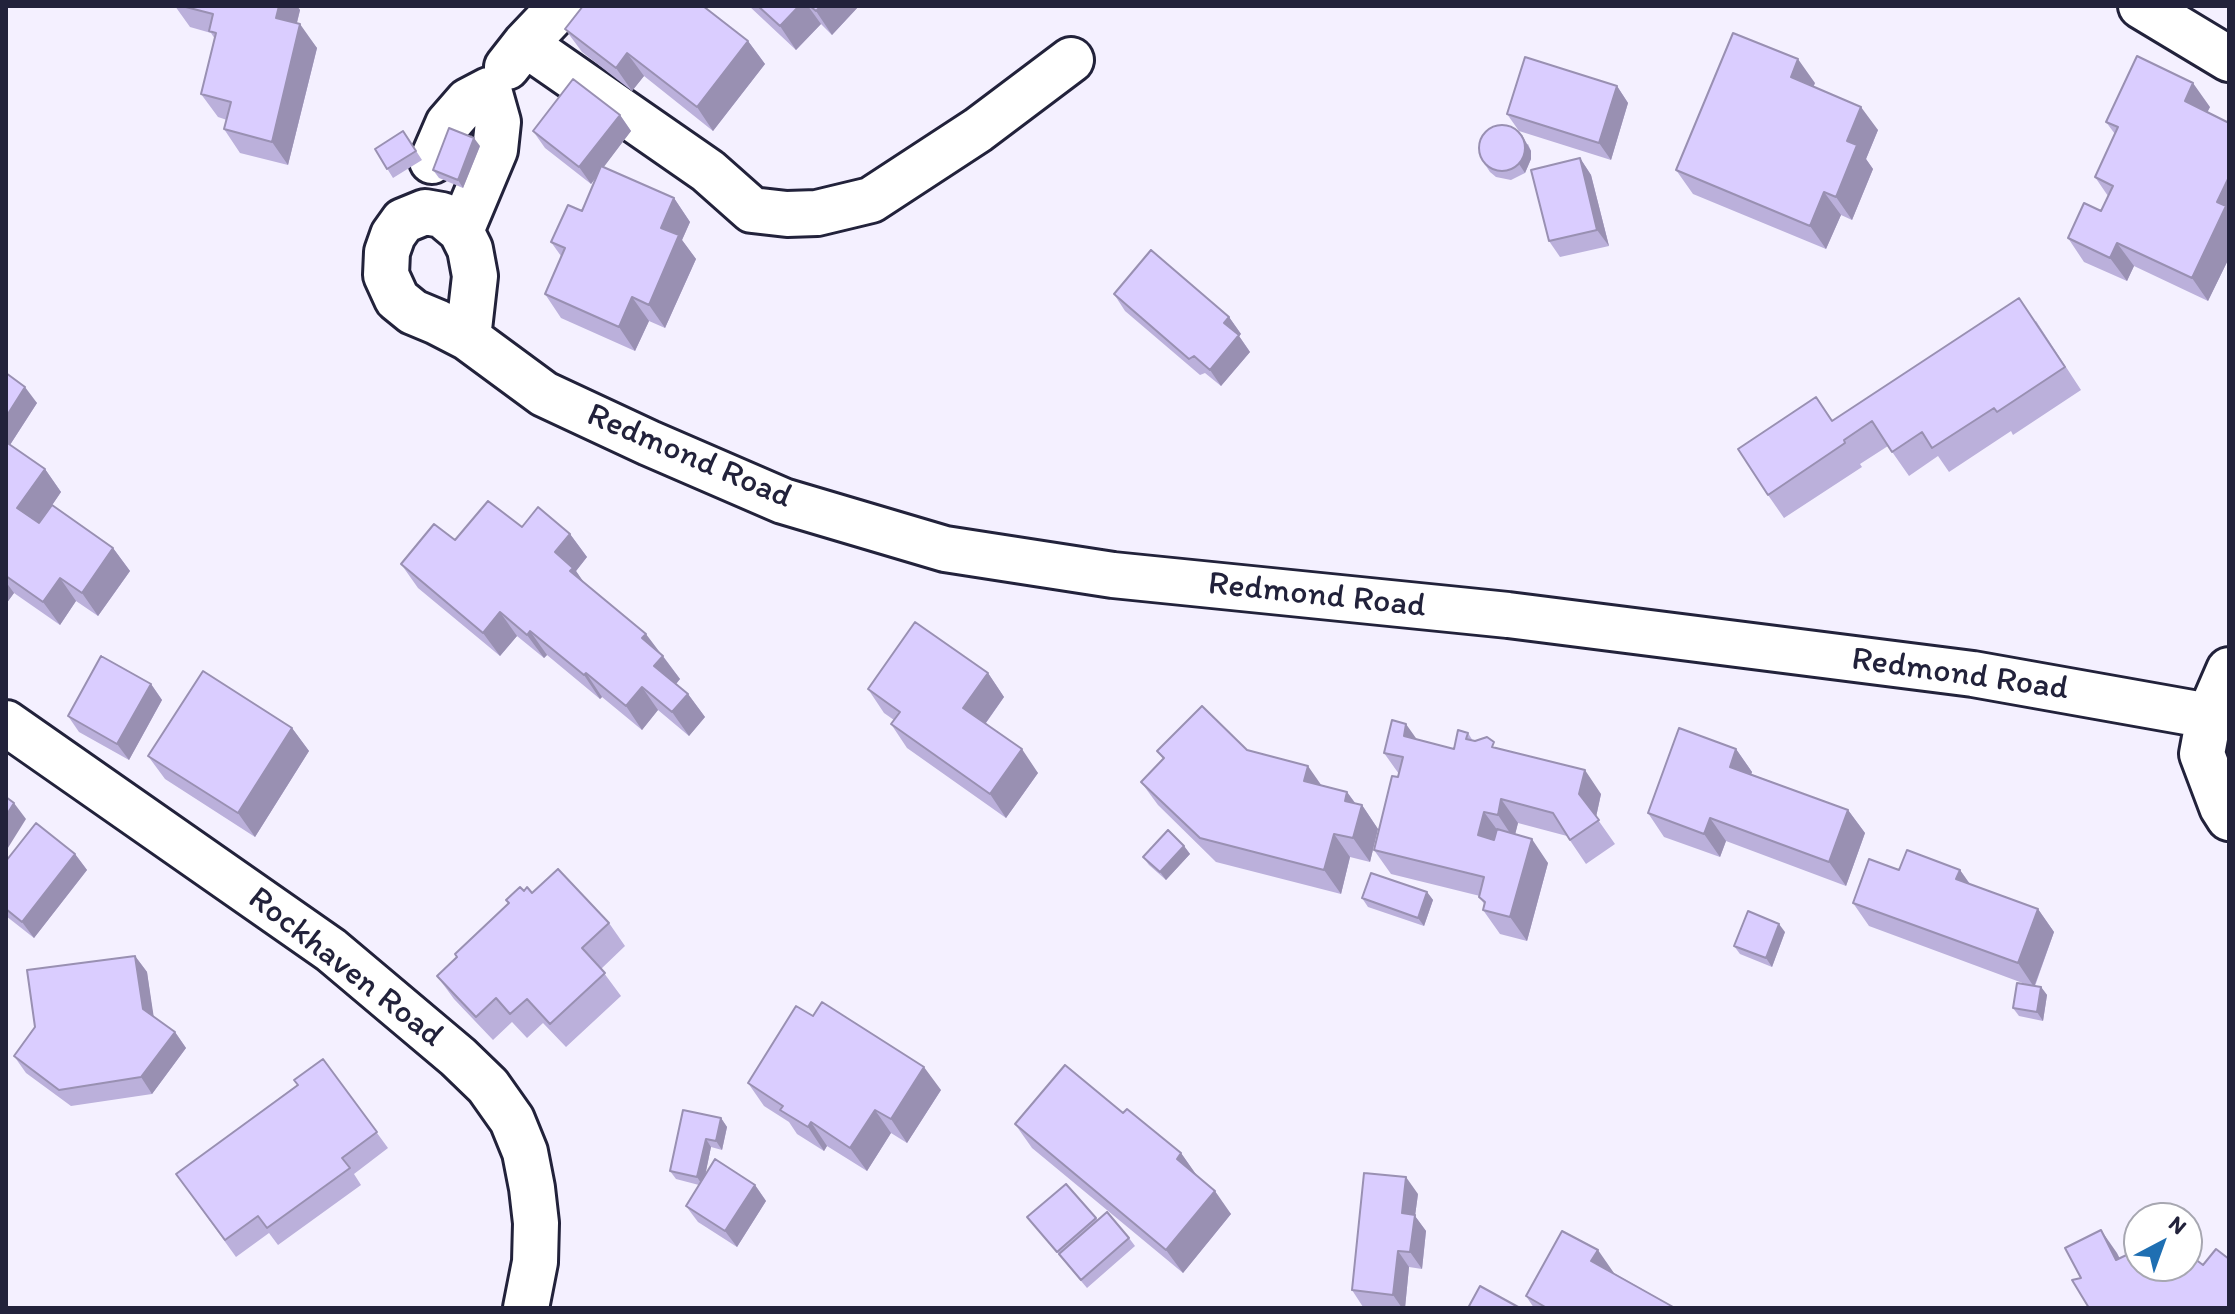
<!DOCTYPE html>
<html>
<head>
<meta charset="utf-8">
<style>
	body { margin:0 }
	#map { position:relative; width:2235px; height:1314px; overflow:hidden; background:#f4f0ff; font-family:Itim,sans-serif }
	canvas { display:block }
	.frame { position:absolute; inset:0; border:8px solid #22223b; pointer-events:none }
	.north { position:absolute; left:2123px; top:1202px; width:80px; height:80px; box-sizing:border-box; background:#fff; border:2px solid #a7a7b1; border-radius:50%; rotate:41deg; font-size:22px; font-weight:700; line-height:32px; text-align:center; color:#22223b }
	.north::after { content:''; display:block; margin:auto; width:28px; height:36px; background:#1f6fb2; clip-path:polygon(50% 0,100% 100%,50% 72%,0 100%) }
</style>
</head>
<body>
<div id="map">
<canvas width="2235" height="1314"></canvas>
<div class="frame"></div>
<div class="north">N</div>
</div>
<script>
const c = document.querySelector('canvas').getContext('2d');
c.lineJoin = 'round';
const shape = rows => new Path2D(rows.map(r => 'M' + r).join(''));
function trace(path, color, width, dash) { c.strokeStyle = color; c.lineWidth = width; c.lineCap = dash ? 'butt' : 'round'; c.setLineDash(dash || []); c.stroke(path); }
function fill(path, color) { c.fillStyle = color; c.fill(path, 'evenodd'); }
function drawText(font, color, halo, rows, align = 'center') {
  c.font = font + ' Itim,sans-serif'; c.lineWidth = 7; c.setLineDash([]); c.textBaseline = 'middle'; c.strokeStyle = halo; c.fillStyle = color; for (const [text, x, y, turn = 0] of rows) {
    c.save(); c.translate(x, y); c.rotate((+turn || 0) * Math.PI / 180); c.textAlign = isNaN(turn) ? turn : align; if (halo) c.strokeText(text, 0, 0); c.fillText(text, 0, 0); c.restore();
  }
}
const minor = shape([
	[2141,6,2229,59],
	[525,44,708,171,752,210,787,214,817,213,871,200,978,130,1071,60],
	[507,67,525,44,561,6],
	[432,161,448,124,468,101,489,90,498,122,495,150,461,231],
	[468,338,475,276,470,249,461,231,442,215,425,212,403,221,393,235,387,252,386,275,397,299,413,312,437,322,468,338,544,394,649,443,783,501,945,549,1113,575,1508,615,1973,674,2209,716],
	[2229,670,2209,716,2202,754,2222,807,2229,818],
	[6,723,331,950,458,1057,488,1086,512,1120,525,1152,532,1188,536,1223,535,1262,526,1308]
]);
const wall = shape([
	[175,6,297,6,300,10,297,23,317,48,288,165,240,153,224,129,227,120,218,117,201,94,215,39,211,33,190,27],
	[749,6,859,6,832,35,821,24,796,50],
	[565,29,748,41,765,64,713,131,644,76,632,91,582,52],
	[1815,83,1813,87,1878,130,1866,159,1873,169,1852,220,1841,215,1826,249,1693,194,1676,170],
	[1617,86,1628,103,1611,160,1519,131,1507,114],
	[2210,107,2207,112,2229,123,2229,258,2208,301,2134,266,2127,281,2084,262,2068,238,2101,211,2108,196,2095,177,2115,134,2106,122],
	[620,115,631,131,603,167,674,198,690,222,682,240,696,259,665,328,649,321,635,351,561,318,545,294,561,256,551,242,582,211,597,176,591,184,545,148,533,131],
	[403,131,422,160,393,178,375,149],
	[1528,144,1531,151,1531,159,1525,173,1511,180,1496,177,1490,172,1484,163],
	[480,146,463,188,439,178,433,170],
	[1580,158,1591,175,1609,246,1560,257,1549,241],
	[1114,294,1229,317,1241,334,1239,336,1250,352,1221,386,1205,373,1200,375,1125,311],
	[2036,321,2081,390,2013,435,2011,431,1949,472,1938,456,1909,476,1888,446,1860,464,1862,467,1784,518,1768,495,1816,397,1833,421],
	[6,373,37,403,10,445,45,469,61,492,52,505,113,548,130,571,98,616,76,601,60,625,14,593,6,604],
	[522,527,570,534,587,557,576,571,583,582,663,656,680,679,676,684,688,694,705,717,689,736,658,710,642,730,602,697,600,699,547,655,544,658,517,636,500,656,418,588,401,564,455,540],
	[988,673,1004,697,986,723,1038,773,1006,818,907,748,891,724,894,720,884,713,868,689],
	[151,684,162,700,129,760,79,732,68,716],
	[292,728,309,751,255,837,165,779,148,756],
	[1468,733,1473,741,1498,748,1601,794,1596,817,1615,844,1586,864,1567,836,1518,823,1515,834,1548,863,1527,941,1500,934,1483,910,1485,905,1479,897,1480,896,1391,874,1374,850,1399,774,1384,753,1418,740,1454,749],
	[1736,749,1752,772,1751,774,1848,810,1865,833,1846,886,1726,841,1720,857,1664,837,1648,813],
	[1247,750,1322,785,1347,792,1356,804,1362,805,1378,829,1370,862,1350,857,1341,894,1216,862,1158,805,1141,782,1163,759,1157,751],
	[1184,846,1190,854,1166,880,1149,865,1143,857],
	[75,854,87,870,34,938,6,916,6,861],
	[1899,870,1960,870,1970,884,2038,909,2054,932,2035,986,2041,987,2047,995,2043,1021,2019,1016,2013,1008,2028,985,1869,926,1853,903],
	[524,891,532,893,609,923,625,946,601,969,621,996,566,1047,543,1023,527,1038,512,1022,493,1040,454,999,437,976,457,957,455,954,509,904,506,900],
	[1427,892,1433,900,1424,926,1368,907,1362,898],
	[1785,932,1772,967,1740,954,1734,946],
	[135,956,147,972,153,1016,175,1032,186,1048,152,1094,71,1106,26,1073,14,1056],
	[323,1059,388,1148,354,1174,361,1185,278,1245,269,1233,236,1257,176,1174,297,1085,294,1080],
	[748,1083,941,1090,907,1143,891,1133,867,1171,827,1146,824,1151,797,1134,789,1122,764,1106],
	[1123,1113,1181,1153,1196,1175,1231,1214,1183,1273,1032,1148,1015,1124],
	[721,1118,727,1127,722,1150,711,1147,705,1175,755,1185,766,1201,737,1247,698,1222,686,1206,699,1185,676,1179,670,1171],
	[1066,1184,1098,1220,1129,1238,1135,1246,1087,1288,1027,1217],
	[1418,1194,1415,1216,1426,1231,1422,1269,1409,1267,1405,1308,1363,1307,1352,1290],
	[1614,1273,1675,1308,1534,1308,1526,1296]
]);
const shadedWall = shape([
	[279,6,297,6,300,10,292,42,276,18],
	[799,6,808,6,821,24,796,50,780,26],
	[821,6,859,6,832,35,816,11],
	[300,24,317,48,288,165,272,142],
	[748,41,765,64,713,131,697,107],
	[627,53,644,76,632,91,616,68],
	[1798,59,1815,83,1807,101,1791,77],
	[2193,83,2210,107,2201,125,2185,101],
	[1617,86,1628,103,1611,160,1599,143],
	[1861,107,1878,130,1866,159,1873,169,1852,220,1836,197,1847,141],
	[620,115,631,131,591,184,579,167],
	[1522,135,1531,151,1531,159,1525,173,1519,164],
	[474,138,480,146,463,188,458,180],
	[1580,158,1591,175,1609,246,1597,230],
	[2229,177,2229,258,2208,301,2192,278,2217,202],
	[1824,192,1841,215,1826,249,1810,226],
	[674,198,690,222,682,240,696,259,665,328,649,305,661,228],
	[2117,243,2134,266,2127,281,2110,258],
	[632,297,649,321,635,351,619,327],
	[1229,317,1241,334,1239,336,1250,352,1221,386,1210,370,1224,323],
	[25,387,37,403,6,451,6,417],
	[45,469,61,492,34,532,17,508],
	[570,534,587,557,576,571,590,591,587,595,555,552],
	[113,548,130,571,98,616,82,593],
	[60,578,76,601,60,625,43,602],
	[6,582,14,593,6,604],
	[500,612,517,636,500,656,483,633],
	[530,631,547,655,544,658,527,635],
	[646,634,680,679,671,690,654,666,642,638],
	[586,673,602,697,600,699,584,675],
	[988,673,1004,697,980,731,963,708],
	[151,684,162,700,129,760,117,744],
	[642,687,658,710,642,730,626,706],
	[688,694,705,717,689,736,672,712],
	[1406,724,1423,748,1404,736],
	[292,728,309,751,255,837,238,813],
	[1022,749,1038,773,1006,818,990,794],
	[1736,749,1752,772,1746,790,1730,767],
	[1308,766,1324,789,1304,781],
	[1585,770,1601,794,1596,817,1579,794],
	[1347,792,1360,810,1362,805,1378,829,1370,862,1353,838,1345,801],
	[1501,799,1518,823,1514,839,1498,815],
	[14,803,26,819,6,851,6,816],
	[1848,810,1865,833,1846,886,1829,862],
	[1484,812,1501,835,1495,858,1478,835],
	[1710,818,1726,841,1720,857,1704,834],
	[1334,834,1350,857,1341,894,1324,870],
	[1532,839,1548,863,1527,941,1510,917],
	[1184,846,1190,854,1166,880,1160,872],
	[75,854,87,870,34,938,22,922],
	[1960,870,1976,893,1956,879],
	[1427,892,1433,900,1424,926,1418,918],
	[2038,909,2054,932,2034,987,2018,963],
	[1779,924,1785,932,1772,967,1766,958],
	[135,956,147,972,155,1025,143,1009],
	[2041,987,2047,995,2043,1021,2037,1012],
	[175,1032,186,1048,152,1094,141,1077],
	[924,1067,941,1090,907,1143,891,1119],
	[875,1110,891,1133,867,1171,850,1148],
	[721,1118,727,1127,722,1150,716,1141],
	[811,1122,827,1146,824,1151,808,1127],
	[706,1139,711,1147,703,1186,697,1177],
	[1181,1153,1198,1177,1177,1159],
	[1406,1177,1418,1194,1415,1216,1426,1231,1422,1269,1410,1252,1402,1213],
	[755,1185,766,1201,737,1247,725,1231],
	[1215,1191,1231,1214,1183,1273,1166,1250],
	[2101,1230,2117,1253,2133,1284,2116,1260],
	[1598,1250,1614,1273,1608,1285,1591,1261],
	[1398,1251,1409,1267,1405,1308,1402,1308,1393,1295]
]);
const building = shape([
	[182,6,279,6,276,18,300,24,272,142,224,129,231,102,201,94,216,33,209,31,213,14,182,6],
	[583,6,703,6,748,41,697,107,627,53,616,68,565,29,583,6],
	[758,6,799,6,780,26,758,6],
	[810,6,821,6,816,11,810,6],
	[1733,33,1798,59,1791,77,1861,107,1847,141,1857,145,1836,197,1824,192,1810,226,1676,170,1733,33],
	[2137,56,2193,83,2185,101,2229,123,2229,177,2217,202,2226,206,2192,278,2117,243,2110,258,2068,238,2084,203,2101,211,2113,186,2095,177,2118,127,2106,122,2137,56],
	[1525,57,1617,86,1599,143,1507,114,1525,57],
	[573,79,620,115,579,167,533,131,573,79],
	'1479 148a23 23 0 1 1 46 0a23 23 0 1 1-46 0Z',
	[449,128,474,138,458,180,433,170,449,128],
	[403,131,416,151,387,169,375,149,403,131],
	[1580,158,1597,230,1549,241,1531,170,1580,158],
	[601,166,674,198,661,228,679,235,649,305,632,297,619,327,545,294,565,248,551,242,568,205,582,211,601,166],
	[1151,250,1229,317,1224,323,1239,335,1210,370,1194,356,1189,359,1114,294,1151,250],
	[2019,298,2065,367,1997,412,1994,408,1932,448,1922,432,1892,452,1872,421,1844,440,1845,443,1768,495,1738,449,1816,397,1832,421,2019,298],
	[6,373,25,387,6,417,6,373],
	[6,442,45,469,17,508,39,523,52,505,113,548,82,593,60,578,43,602,6,576,6,442],
	[488,501,522,527,538,507,570,534,555,552,573,568,570,571,646,634,642,638,663,656,654,666,688,694,672,712,642,687,626,706,586,673,584,675,530,631,527,635,500,612,483,633,401,564,434,524,455,540,488,501],
	[915,622,988,673,963,708,1022,749,990,794,891,724,900,712,868,689,915,622],
	[101,656,151,684,117,744,68,716,101,656],
	[203,671,292,728,238,813,148,756,203,671],
	[1202,706,1247,750,1308,766,1304,781,1347,792,1345,801,1362,805,1353,838,1334,834,1324,870,1200,838,1141,782,1164,758,1157,751,1202,706],
	[1392,720,1406,724,1404,736,1454,749,1458,730,1468,733,1466,739,1475,741,1487,737,1494,742,1492,747,1585,770,1579,794,1599,820,1570,840,1553,813,1501,799,1498,815,1484,812,1478,835,1494,840,1497,829,1532,839,1510,917,1483,910,1485,902,1479,897,1484,877,1374,850,1392,776,1398,777,1403,757,1384,753,1392,720],
	[1679,728,1736,749,1730,767,1848,810,1829,862,1710,818,1704,834,1648,813,1679,728],
	[6,797,14,803,6,816,6,797],
	[36,823,75,854,22,922,6,909,6,861,36,823],
	[1168,830,1184,846,1160,872,1143,857,1168,830],
	[1907,850,1960,870,1956,879,2038,909,2018,963,1853,903,1869,859,1899,870,1907,850],
	[558,869,609,923,582,948,605,973,550,1024,527,999,510,1014,496,998,476,1017,437,976,457,957,455,954,509,903,506,900,520,887,524,891,527,887,532,893,558,869],
	[1371,873,1427,892,1418,918,1362,898,1371,873],
	[1748,911,1779,924,1766,958,1734,946,1748,911],
	[135,956,143,1009,175,1032,141,1077,59,1090,14,1056,35,1027,27,970,135,956],
	[2017,983,2041,987,2037,1012,2013,1008,2017,983],
	[822,1002,924,1067,891,1119,875,1110,850,1148,811,1122,808,1127,780,1110,783,1106,748,1083,796,1006,813,1016,822,1002],
	[323,1059,377,1132,342,1158,350,1168,267,1228,258,1216,225,1240,176,1174,298,1085,294,1080,323,1059],
	[1065,1065,1123,1113,1127,1109,1181,1153,1177,1159,1215,1191,1166,1250,1015,1124,1065,1065],
	[683,1110,721,1118,716,1141,706,1139,697,1177,670,1171,683,1110],
	[715,1159,755,1185,725,1231,686,1206,715,1159],
	[1364,1173,1406,1177,1402,1213,1415,1215,1410,1252,1398,1251,1393,1295,1352,1290,1364,1173],
	[1066,1184,1096,1218,1057,1252,1027,1217,1066,1184],
	[1107,1212,1129,1238,1081,1280,1059,1254,1107,1212],
	[2101,1230,2116,1260,2139,1249,2139,1266,2187,1266,2187,1253,2203,1265,2216,1249,2229,1259,2229,1308,2089,1308,2072,1280,2081,1278,2065,1248,2101,1230],
	[1562,1231,1598,1250,1591,1261,1675,1308,1547,1308,1526,1296,1562,1231],
	[1480,1286,1520,1308,1468,1308,1480,1286]
]);
const streetNames = [
	["Redmond Road",689,457,23],
	["Redmond Road",1317,596,6],
	["Redmond Road",1960,675,8],
	["Rockhaven Road",345,968,38]
];
trace(minor, '#22223b', 50);
trace(minor, '#fff', 44);
fill(wall, '#bbb0db');
fill(shadedWall, '#9990b2');
fill(building, '#dacdff');
trace(building, '#9990b2', 2);
drawText('34px', '#22223b', '#fff', streetNames);
</script>
</body>
</html>
